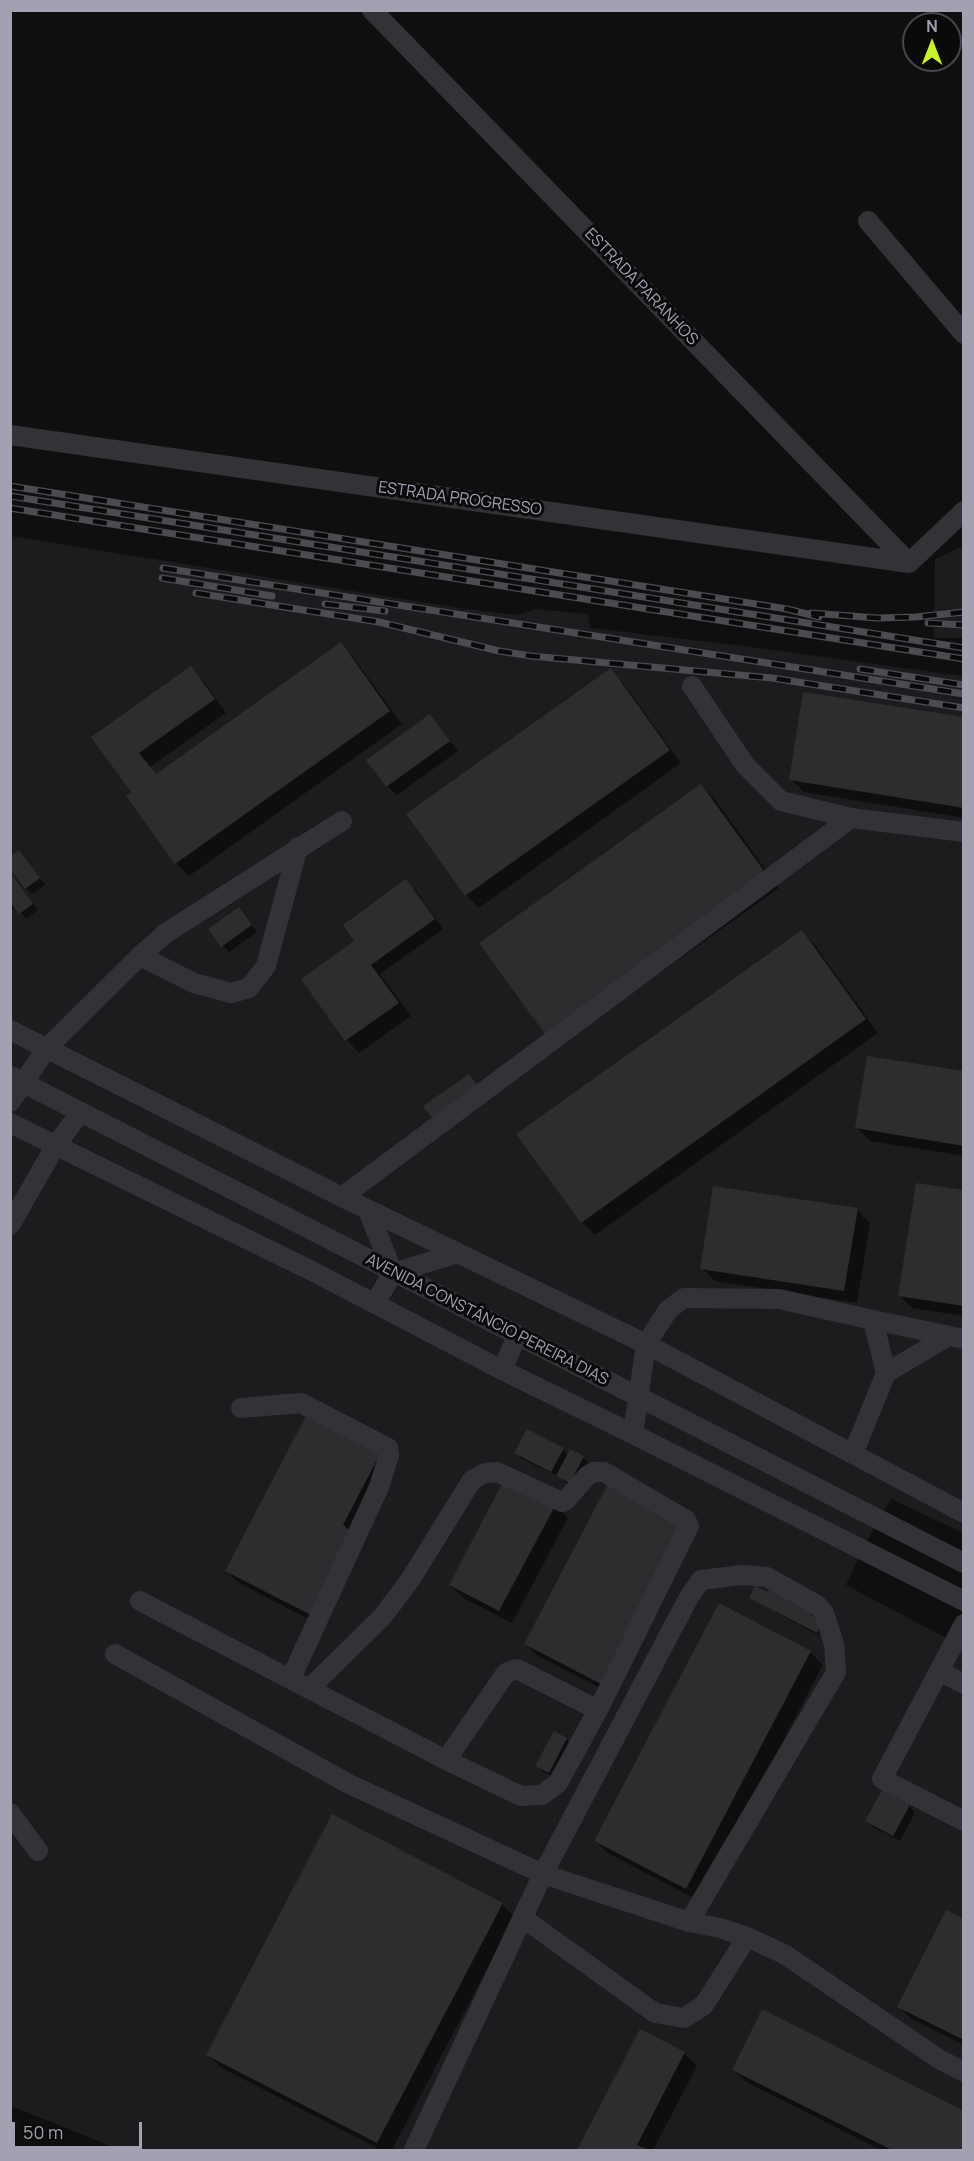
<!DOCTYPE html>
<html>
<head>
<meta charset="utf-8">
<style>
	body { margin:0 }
	#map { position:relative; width:974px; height:2161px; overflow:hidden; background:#100f10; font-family:Manrope,sans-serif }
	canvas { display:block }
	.frame { position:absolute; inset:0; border:12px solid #a4a0b1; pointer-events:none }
	.north { position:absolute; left:902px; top:12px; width:60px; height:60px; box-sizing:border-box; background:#0b0a0b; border:2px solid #48464d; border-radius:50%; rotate:0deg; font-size:16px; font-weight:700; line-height:24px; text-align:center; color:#a4a0b1 }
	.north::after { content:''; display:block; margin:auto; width:21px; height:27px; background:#caf127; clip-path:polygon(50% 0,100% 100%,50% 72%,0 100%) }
	.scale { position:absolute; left:12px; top:2122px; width:130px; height:27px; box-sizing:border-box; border:3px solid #a4a0b1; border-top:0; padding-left:8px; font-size:18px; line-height:21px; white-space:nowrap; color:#a4a0b1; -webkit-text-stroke:4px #0b0a0b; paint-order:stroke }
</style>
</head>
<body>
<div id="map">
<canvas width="974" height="2161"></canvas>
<div class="frame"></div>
<div class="north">N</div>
<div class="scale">50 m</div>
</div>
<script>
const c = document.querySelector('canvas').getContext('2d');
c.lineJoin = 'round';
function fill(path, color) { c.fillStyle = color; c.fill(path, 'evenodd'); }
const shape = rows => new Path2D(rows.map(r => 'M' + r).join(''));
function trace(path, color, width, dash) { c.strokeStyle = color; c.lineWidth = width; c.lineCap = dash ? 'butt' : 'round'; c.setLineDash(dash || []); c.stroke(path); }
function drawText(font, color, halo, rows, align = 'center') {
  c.font = font + ' Manrope,sans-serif'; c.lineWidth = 6; c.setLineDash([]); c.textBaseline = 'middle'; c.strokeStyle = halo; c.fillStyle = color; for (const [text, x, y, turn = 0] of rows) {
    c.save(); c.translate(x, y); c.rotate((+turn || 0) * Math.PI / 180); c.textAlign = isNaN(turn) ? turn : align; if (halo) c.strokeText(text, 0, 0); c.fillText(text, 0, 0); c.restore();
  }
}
const built = shape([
	[10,536,459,608,517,615,536,609,588,614,590,628,736,645,963,676,963,1533,891,1499,862,1550,846,1585,963,1647,963,2150,121,2150,11,2106],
	[963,546,963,638,934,638,935,559]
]);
const shadow = shape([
	[340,644,353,657,402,724,189,876,176,863,128,796,133,792,93,738,191,668,203,681,226,713,150,767,156,776],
	[610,670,623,683,681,763,479,908,466,895,408,815],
	[430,716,458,751,397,795,387,786],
	[964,719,964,818,804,792,791,779],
	[701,786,714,798,779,888,559,1045],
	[19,852,45,885,32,894,26,888],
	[12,877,38,910,26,919,16,906,10,910],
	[406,881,416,891,443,929,380,974,411,1016,359,1053,347,1040,303,979,356,941],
	[239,909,257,932,229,952,210,929],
	[802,932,814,944,878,1033,595,1235,582,1222,519,1134],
	[964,1073,964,1156,870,1141,857,1128],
	[964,1192,964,1316,912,1308,899,1295],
	[857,1210,870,1223,857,1303,715,1281,702,1268],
	[308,1416,393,1466,312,1621,239,1583,226,1570],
	[563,1450,568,1455,583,1457,589,1463,576,1488,564,1481,558,1476,522,1459,516,1453],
	[555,1505,568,1518,512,1623,463,1598,450,1585],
	[693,1536,616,1696,538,1656,526,1644],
	[765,1606,814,1610,825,1625,820,1635,812,1632],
	[810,1652,823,1665,699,1901,608,1853,595,1841],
	[554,1733,566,1739,573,1745,555,1778,543,1772,537,1766],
	[909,1806,915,1812,900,1841,873,1827,867,1821],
	[502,1904,514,1917,392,2150,381,2150,220,2067,208,2054],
	[964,1921,964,2045,912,2019,899,2007],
	[640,2031,684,2053,697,2066,653,2150,579,2150],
	[733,2070,964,2112,964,2150,881,2150,746,2082]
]);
const building = shape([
	[341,642,390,711,175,864,126,796,131,792,91,737,191,666,215,699,139,753,156,774],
	[611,668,670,750,465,896,406,814],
	[803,692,964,717,964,808,789,780],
	[430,714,450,741,386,787,366,760],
	[701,784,767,875,545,1034,479,943],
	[19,850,40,878,25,889,10,869,10,856],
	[12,875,33,904,19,914,10,902],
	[406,879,435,919,371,965,399,1003,345,1041,301,979,354,941,343,925],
	[239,907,252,925,221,947,208,929],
	[802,930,866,1019,581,1223,516,1134],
	[867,1056,964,1071,964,1146,855,1128],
	[469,1074,479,1088,434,1120,423,1106],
	[916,1183,964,1190,964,1306,898,1296],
	[713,1186,858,1208,844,1291,700,1269],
	[307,1414,381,1452,343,1525,354,1534,313,1616,225,1571],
	[527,1429,564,1448,551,1472,514,1453],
	[570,1449,584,1456,570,1483,556,1476],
	[505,1478,556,1504,499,1611,449,1585],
	[610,1480,681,1522,603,1685,524,1644],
	[755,1586,767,1592,770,1586,815,1609,811,1615,823,1621,817,1633,749,1598],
	[719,1603,811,1651,686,1889,594,1841],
	[554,1731,567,1738,549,1773,535,1766],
	[882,1790,910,1805,893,1836,865,1821],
	[332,1814,503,1903,377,2143,206,2055],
	[946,1910,964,1919,964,2040,897,2007],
	[762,2009,964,2111,964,2150,892,2150,732,2070],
	[640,2029,685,2052,637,2145,649,2150,577,2150]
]);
const minor = shape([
	[372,10,909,563],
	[868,221,964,334],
	[10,435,909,563],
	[909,563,964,511],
	[692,686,745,765,781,801,851,818,964,832],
	[140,956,194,983,231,993,249,988,266,966,298,847],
	[10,1030,342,1197,646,1344,964,1513],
	[10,1076,964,1563],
	[10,1102,47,1048,140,956,166,933,342,821],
	[10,1123,312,1271,502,1370,633,1434,964,1601],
	[342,1197,851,818],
	[368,1210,393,1273],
	[10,1225,56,1145,80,1113],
	[375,1303,393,1273,458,1253],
	[873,1320,964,1339],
	[502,1370,517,1336],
	[886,1373,947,1337],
	[241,1408,301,1403,388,1448,389,1455,379,1487,291,1678],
	[633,1434,646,1344,668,1310,684,1298,779,1299,873,1320,886,1373,853,1454],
	[140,1601,446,1760,521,1796,542,1795,558,1783,598,1710,689,1526,686,1520,604,1472,593,1472,587,1476,566,1500,562,1502,497,1472,485,1473,472,1480,410,1580,383,1616,310,1688],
	[964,1624,882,1779,964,1821],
	[115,1654,349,1784,543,1874,689,1922,836,1672,834,1644,824,1613,817,1605,767,1577,742,1575,701,1580,689,1597,543,1874,414,2150],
	[939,1671,964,1684],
	[446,1760,506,1673,517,1669,598,1710],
	[10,1813,38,1851],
	[523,1918,655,2013,684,2018,704,2005,747,1937,720,1928,689,1922],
	[747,1937,784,1954,939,2059,964,2072]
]);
const rail = shape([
	[10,486,787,609,819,617],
	[10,496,964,648],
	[10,508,964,659],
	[163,568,964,694],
	[162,578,272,596],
	[196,593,379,622,499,651,531,656,772,678,964,708],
	[325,604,385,611],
	[811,613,877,618,916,617,964,612],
	[928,623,964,625],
	[860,669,964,685]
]);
const streetNames = [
	["ESTRADA PARANHOS",641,287,46],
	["ESTRADA PROGRESSO",460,499,8],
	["AVENIDA CONSTÂNCIO PEREIRA DIAS",487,1320,27]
];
fill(built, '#1c1b1d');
fill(shadow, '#0007');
fill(building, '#2d2c2f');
trace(minor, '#343237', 20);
trace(rail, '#4d4a52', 7);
trace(rail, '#0b0a0b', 4.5, [14]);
drawText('16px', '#a4a0b1', '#0b0a0b', streetNames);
</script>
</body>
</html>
